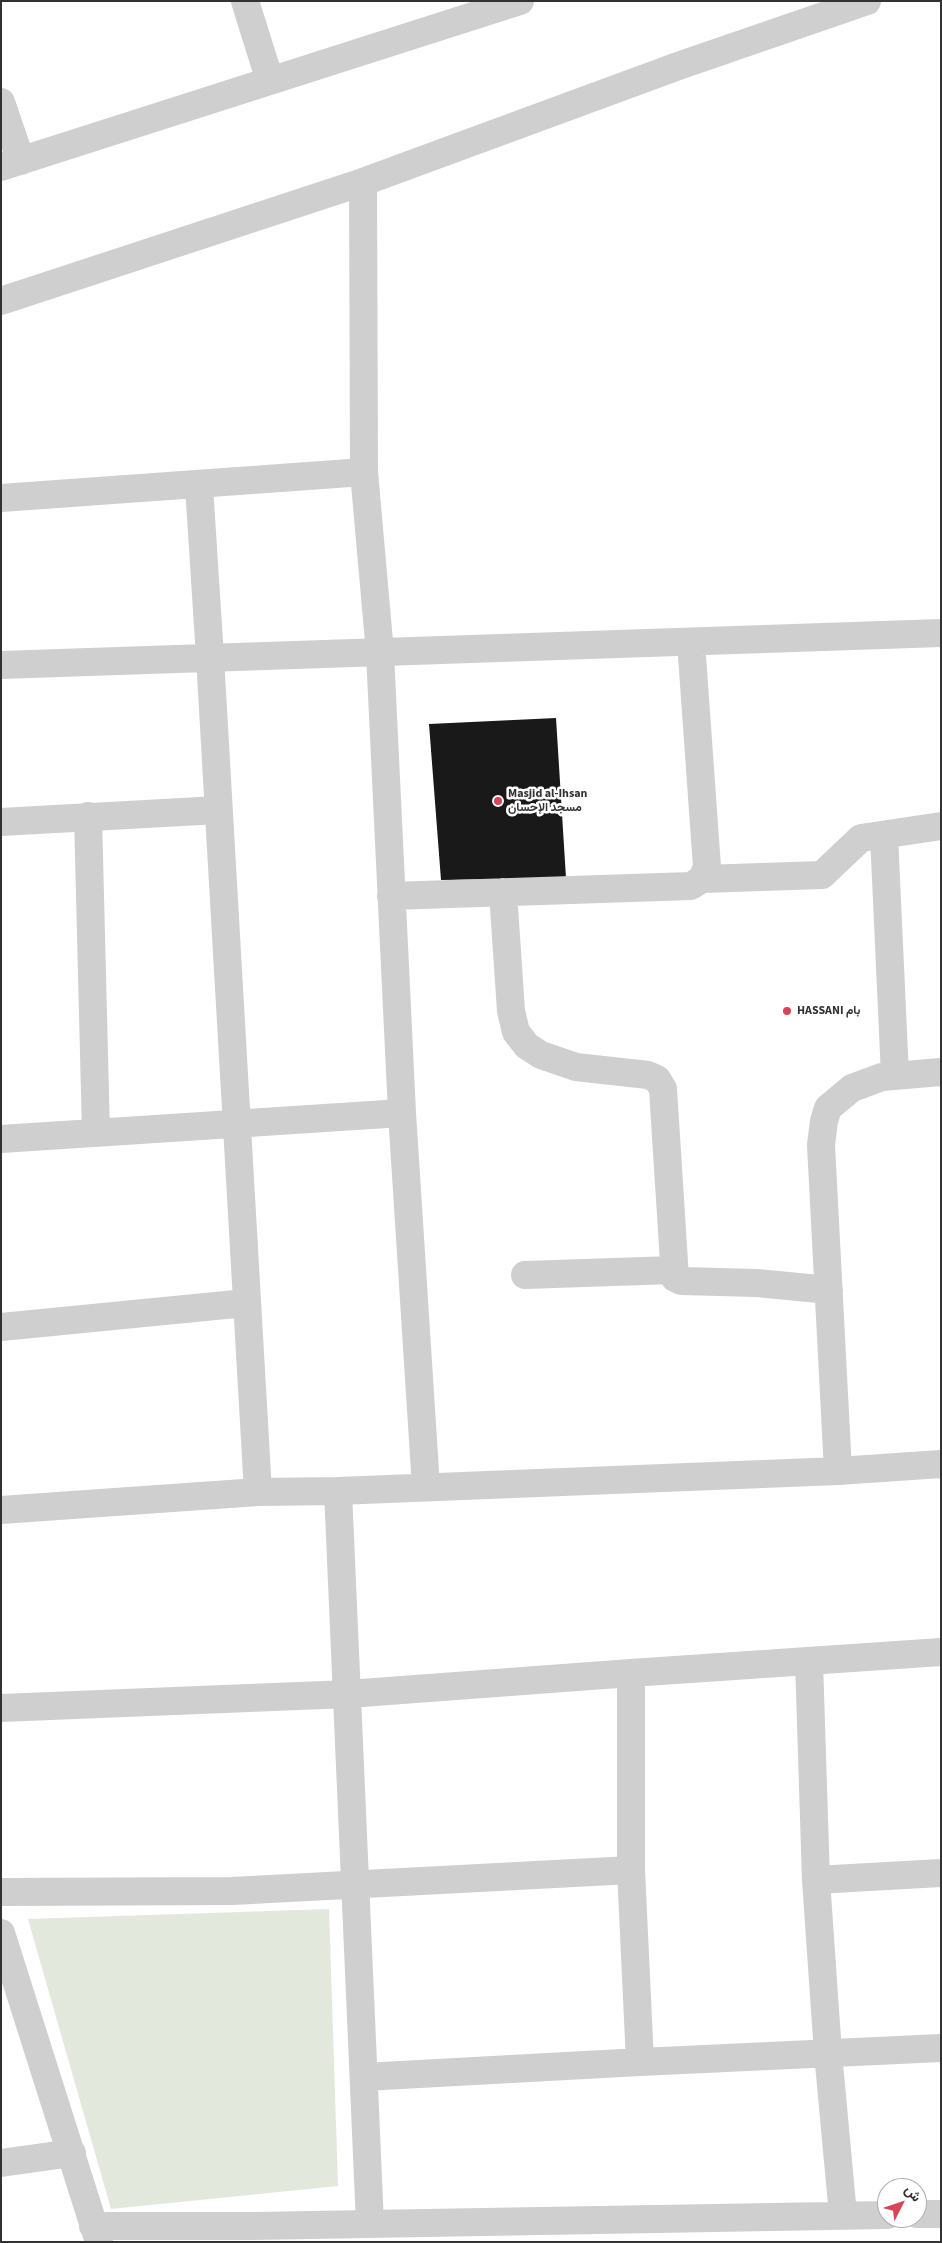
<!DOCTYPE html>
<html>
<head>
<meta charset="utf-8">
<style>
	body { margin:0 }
	#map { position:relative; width:942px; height:2243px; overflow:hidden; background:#fff; font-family:"Source Sans 3",Vazirmatn,sans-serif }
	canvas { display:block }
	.frame { position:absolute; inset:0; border:2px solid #323232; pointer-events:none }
	.north { position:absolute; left:877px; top:2178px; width:50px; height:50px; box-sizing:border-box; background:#fff; border:1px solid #adadad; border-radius:50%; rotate:49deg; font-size:14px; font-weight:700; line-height:20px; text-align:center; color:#323232 }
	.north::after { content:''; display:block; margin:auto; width:18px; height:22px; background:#d84559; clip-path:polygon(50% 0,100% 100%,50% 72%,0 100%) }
</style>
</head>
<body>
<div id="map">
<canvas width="942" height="2243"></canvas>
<div class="frame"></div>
<div class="north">ش</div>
</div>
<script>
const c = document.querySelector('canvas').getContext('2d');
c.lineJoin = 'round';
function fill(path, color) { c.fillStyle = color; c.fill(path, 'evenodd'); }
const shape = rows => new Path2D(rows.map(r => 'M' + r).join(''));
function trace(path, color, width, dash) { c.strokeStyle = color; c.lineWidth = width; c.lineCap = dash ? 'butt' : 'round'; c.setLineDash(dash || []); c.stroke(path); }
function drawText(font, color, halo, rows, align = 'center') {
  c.font = font + ' "Source Sans 3",Vazirmatn,sans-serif'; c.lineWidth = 5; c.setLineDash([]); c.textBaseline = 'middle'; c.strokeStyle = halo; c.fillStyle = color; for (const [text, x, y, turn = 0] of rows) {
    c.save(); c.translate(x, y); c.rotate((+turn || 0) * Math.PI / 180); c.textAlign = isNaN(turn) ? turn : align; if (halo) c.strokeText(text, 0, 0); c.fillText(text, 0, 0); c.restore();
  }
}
const green = shape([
	[329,1909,338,2186,111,2209,28,1919]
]);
const building = shape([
	[556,718,566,878,441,880,429,724]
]);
const minor = shape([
	[245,1,270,81],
	[1,102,21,161],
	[1,167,520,1],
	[363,182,364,472,380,653,402,1113,426,1487],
	[1,301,363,182,681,65,867,1],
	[199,486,210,657,258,1492],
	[1,498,364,472],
	[1,665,941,633],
	[88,816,96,1133],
	[1,822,218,810],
	[884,835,895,1076],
	[702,879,822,875,861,838,941,826],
	[503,892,511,1011,516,1032,527,1046,541,1055,576,1067,648,1075,657,1079,663,1089,675,1278,681,1281,757,1283,829,1290],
	[391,896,691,886,702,879,707,867,691,642],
	[1,1139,402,1113],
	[525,1275,673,1270],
	[1,1327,246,1303],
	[838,1471,821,1145,824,1121,828,1108,852,1088,882,1077,941,1072],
	[338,1491,370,2224],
	[1,1510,258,1492,338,1491,838,1471,941,1464],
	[809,1661,816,1880,828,2053,843,2215],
	[631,1673,631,1870,640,2062],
	[1,1708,348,1694,631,1673,941,1652],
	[816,1880,941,1873],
	[1,1892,232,1891,631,1870],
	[1,1933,99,2242],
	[364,2077,640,2062,941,2048],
	[1,2163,72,2153],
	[917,2214,941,2214],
	[93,2226,253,2226,887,2215]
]);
const markers = [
	[498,801,5,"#d84559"],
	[787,1011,5,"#d84559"]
];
const poiNames = [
	["Masjid al-Ihsan",508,794],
	["مسجد الإحسان",508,808],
	["HASSANI بام",797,1011]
];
fill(green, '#e3e8dc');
fill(building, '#191919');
trace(minor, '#cfcfcf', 28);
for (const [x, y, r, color] of markers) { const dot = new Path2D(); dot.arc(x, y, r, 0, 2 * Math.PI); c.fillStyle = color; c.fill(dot); trace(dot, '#fff', 2); }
drawText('bold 12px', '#323232', '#fff', poiNames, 'left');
</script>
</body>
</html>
